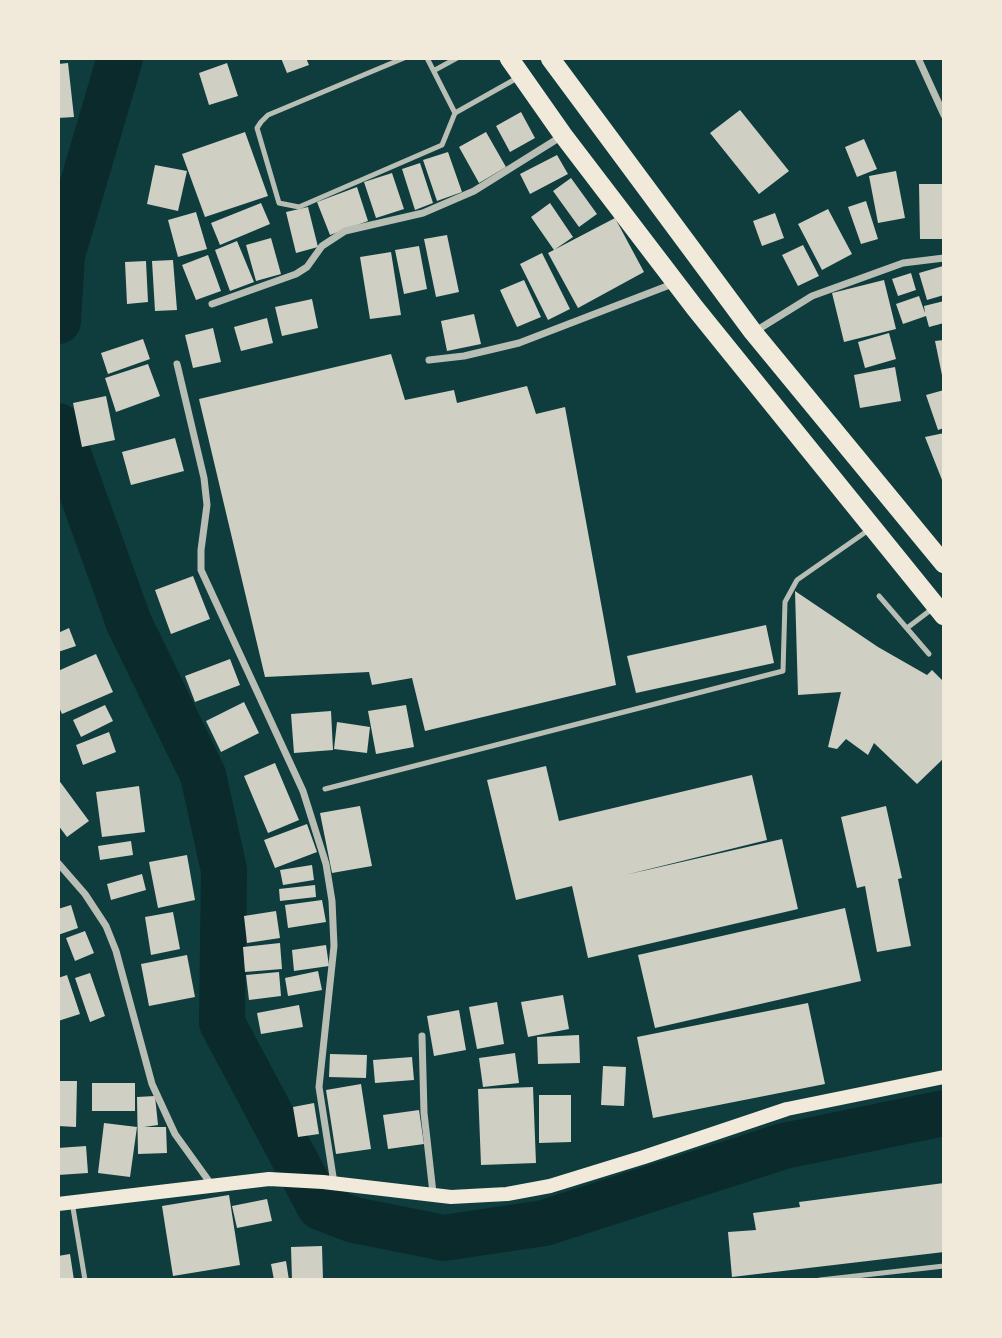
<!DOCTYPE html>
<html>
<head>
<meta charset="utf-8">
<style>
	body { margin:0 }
	#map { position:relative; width:1002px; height:1338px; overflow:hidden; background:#0f3d3e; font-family:"Asap Condensed",sans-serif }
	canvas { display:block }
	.frame { position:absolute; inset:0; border:60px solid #f1e9da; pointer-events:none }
</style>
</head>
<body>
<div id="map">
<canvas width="1002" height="1338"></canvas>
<div class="frame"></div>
</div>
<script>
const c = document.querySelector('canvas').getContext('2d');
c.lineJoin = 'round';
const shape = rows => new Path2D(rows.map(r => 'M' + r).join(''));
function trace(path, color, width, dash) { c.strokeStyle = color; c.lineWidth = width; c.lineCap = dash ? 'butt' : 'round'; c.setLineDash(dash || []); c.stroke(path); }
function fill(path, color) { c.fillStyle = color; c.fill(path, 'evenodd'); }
const river = shape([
	[58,321,62,255,120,58],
	[58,426,129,623,203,775,224,870,222,1023,320,1207,354,1220,444,1238,544,1223,784,1146,944,1113]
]);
const building = shape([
	[281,58,306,58,309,65,287,73],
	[68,63,74,117,58,118,58,64],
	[227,63,238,96,209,105,199,73],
	[740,110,789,171,759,194,710,133],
	[521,112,535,138,510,152,496,126],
	[245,132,268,196,205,217,182,154],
	[486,132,506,167,479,183,459,147],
	[864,139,877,169,857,177,845,147],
	[448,152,462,192,437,201,423,160],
	[557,155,568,174,530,194,520,174],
	[420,163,433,203,415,210,402,169],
	[155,165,187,171,178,211,147,204],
	[896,171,905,218,878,223,869,176],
	[392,173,404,209,376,218,364,182],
	[571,178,597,214,579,227,553,191],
	[919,184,944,184,944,239,920,239],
	[357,187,368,221,330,235,317,202],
	[866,201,878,239,861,244,848,207],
	[261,203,270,224,220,245,211,223],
	[550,203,573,237,554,250,531,217],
	[308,207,318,247,296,253,286,212],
	[828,209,852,254,822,270,798,224],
	[196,212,207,249,178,257,168,220],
	[775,213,784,238,762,246,753,221],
	[615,218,644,272,578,308,548,253],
	[447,235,459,292,436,297,424,239],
	[271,238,281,274,256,281,246,245],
	[237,241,254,282,230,291,215,250],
	[803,245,819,276,798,286,782,255],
	[419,246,427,289,404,294,395,250],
	[391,252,401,315,370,319,360,257],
	[542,253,570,309,548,320,520,264],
	[208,255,221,291,196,300,182,265],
	[173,260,177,310,155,311,152,261],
	[146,261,148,302,127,304,125,262],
	[943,266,944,295,927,300,919,273],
	[911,273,916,290,898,296,892,279],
	[524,280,541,317,517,327,500,290],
	[884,280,896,329,844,342,832,293],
	[919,296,925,313,924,306,944,301,944,323,929,327,926,316,903,324,896,304],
	[312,299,318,328,282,336,275,307],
	[474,314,481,344,447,351,441,321],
	[267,318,273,343,241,351,234,327],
	[213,328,221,362,193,368,185,335],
	[889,333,896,359,865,368,858,342],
	[143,339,150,359,108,374,101,353],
	[944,340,944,380,943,380,935,341],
	[391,354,405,400,454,390,457,403,527,386,536,414,565,407,616,685,425,731,412,678,372,685,369,672,265,677,199,399],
	[148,364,160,396,116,412,105,378],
	[895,367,901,401,860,408,854,375],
	[944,390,944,428,938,430,926,395],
	[106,396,115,440,82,447,73,403],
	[944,433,944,485,925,437],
	[175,438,184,471,131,485,122,452],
	[193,576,210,619,171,634,155,590],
	[795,591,878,647,927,675,932,670,944,682,944,758,917,784,874,743,868,755,846,739,837,749,828,747,841,692,798,695],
	[766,625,774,663,636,693,627,656],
	[69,628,76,646,58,652,58,633],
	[96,654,113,692,62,714,58,705,58,671],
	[230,659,240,685,195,702,185,676],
	[244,702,259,733,221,752,206,721],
	[105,705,113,721,81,737,73,720],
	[406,705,414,747,376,754,368,711],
	[331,711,333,750,294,753,291,714],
	[337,722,370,727,367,753,334,749],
	[109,732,116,752,83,765,76,745],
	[275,763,299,820,268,833,244,776],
	[546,766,559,821,752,775,767,840,625,875,782,839,798,909,588,958,572,886,516,900,487,780],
	[58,779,89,821,67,837,58,825],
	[139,786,145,832,102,837,96,792],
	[360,806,372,866,332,873,320,813],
	[886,806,902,878,898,879,911,946,877,952,865,886,857,888,841,817],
	[307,824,317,852,275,868,264,840],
	[131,841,133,855,100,860,98,846],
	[187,855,195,900,158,908,149,862],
	[312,865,314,880,283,885,280,870],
	[142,874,146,890,111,900,107,884],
	[315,885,316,897,280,901,279,889],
	[322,900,326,922,288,928,285,905],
	[71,905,78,928,58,935,58,909],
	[845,908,861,981,655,1028,638,955],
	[276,911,280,938,247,943,244,916],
	[173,912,180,949,151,955,145,917],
	[85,931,94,953,75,961,66,938],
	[280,943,282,969,245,972,243,947],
	[326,945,329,966,294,971,292,950],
	[187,955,195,997,149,1006,141,964],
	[318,971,322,990,288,996,285,978],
	[279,972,281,996,249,1000,246,975],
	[90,973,105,1016,90,1022,75,978],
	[67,975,80,1014,58,1021,58,978],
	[563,995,569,1029,528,1037,521,1002],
	[497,1002,504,1044,477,1049,469,1007],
	[808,1003,825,1084,653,1118,637,1037],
	[299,1005,303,1027,261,1034,257,1013],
	[459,1010,466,1050,434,1056,427,1016],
	[579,1035,580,1063,538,1064,537,1037],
	[515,1053,519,1083,483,1087,479,1058],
	[330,1054,367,1055,366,1078,329,1077],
	[412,1057,414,1080,375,1083,373,1060],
	[603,1066,626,1067,624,1106,601,1105],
	[58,1081,77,1081,76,1127,58,1126],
	[92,1083,135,1083,135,1111,92,1111],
	[361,1084,371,1149,336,1154,326,1090],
	[533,1087,536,1163,481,1165,478,1089],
	[539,1095,571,1095,571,1142,539,1143],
	[155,1096,158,1125,144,1127,166,1127,167,1153,138,1154,137,1097],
	[314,1103,319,1134,298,1137,293,1107],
	[419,1110,424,1144,388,1149,383,1115],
	[104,1123,137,1127,130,1177,98,1173],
	[86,1146,88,1173,58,1175,58,1148],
	[944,1183,944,1252,732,1277,728,1232,756,1230,753,1213,800,1207,799,1202],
	[229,1195,240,1265,173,1276,162,1206],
	[267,1199,272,1221,237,1228,232,1206],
	[322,1246,323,1280,292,1280,291,1247],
	[70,1254,74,1280,58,1280,58,1256],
	[286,1261,289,1280,274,1280,271,1264]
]);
const service = shape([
	[404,58,268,115,261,122,257,128,279,203,299,207,442,145,455,113,427,58],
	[435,70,457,58],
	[455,113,519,77],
	[879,596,929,654],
	[907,628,932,609],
	[325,789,783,671,785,602,797,580,870,529],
	[72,1202,85,1280],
	[820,1280,944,1266]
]);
const minor = shape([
	[918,58,944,115],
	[212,304,296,274,307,267,322,246,345,231,423,213,474,191,562,136],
	[754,332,812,296,903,263,944,258],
	[429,360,464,356,519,343,675,283],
	[177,364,204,478,207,505,201,550,201,570,303,791,326,864,332,901,334,946,319,1087,334,1183],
	[58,863,85,894,106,926,116,951,152,1084,175,1134,211,1184],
	[422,1036,424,1113,433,1193]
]);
const secondary = shape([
	[58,1204,269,1179,323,1182,451,1197,507,1194,550,1186,644,1157,787,1109,944,1077]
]);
const trunk = shape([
	[509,58,563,135,695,308,944,616],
	[550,58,753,332,944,564]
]);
trace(river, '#0a2a2b', 46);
fill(building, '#cfcfc3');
trace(service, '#b8beb3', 5);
trace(minor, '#b8beb3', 7);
trace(secondary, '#f1e9da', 14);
trace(trunk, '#f1e9da', 19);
</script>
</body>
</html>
